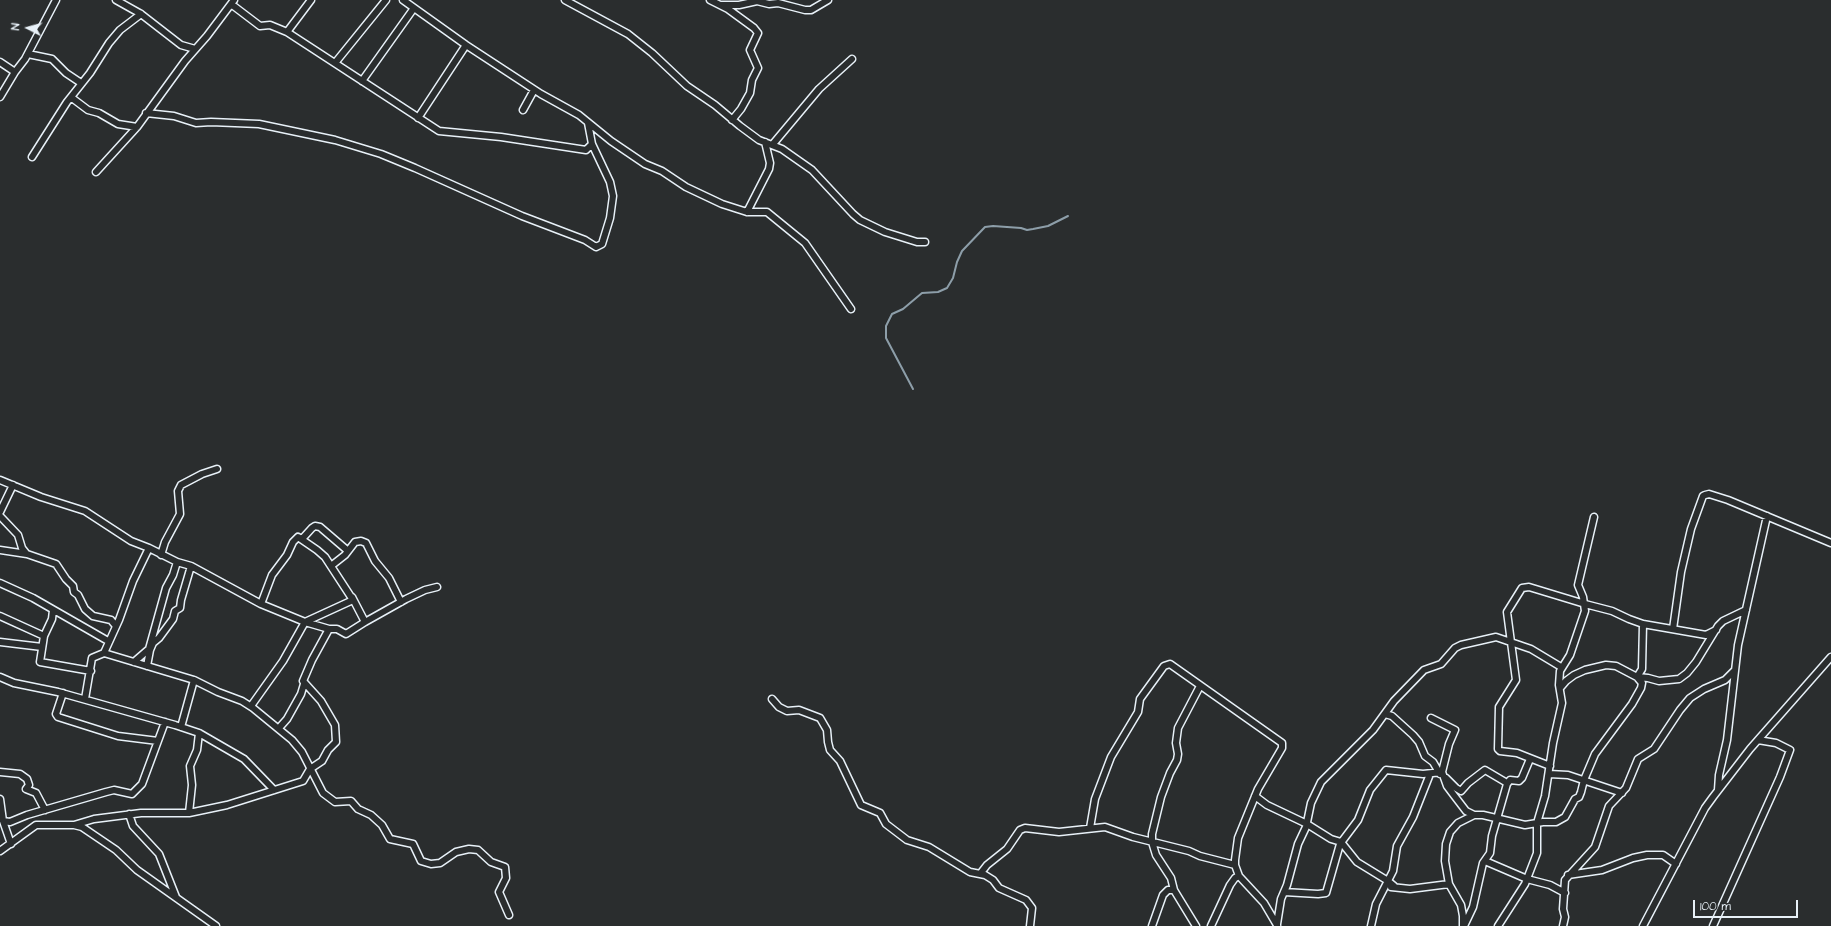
<!DOCTYPE html>
<html>
<head>
<meta charset="utf-8">
<style>
	body { margin:0 }
	#map { position:relative; width:1831px; height:926px; overflow:hidden; background:#2a2d2e; font-family:"Architects Daughter",sans-serif }
	canvas { display:block }
	.north { position:absolute; left:8px; top:8px; width:40px; height:40px; -webkit-text-stroke:3px #2a2d2e; paint-order:stroke; rotate:276deg; font-size:11px; font-weight:700; line-height:16px; text-align:center; color:#e8f1f8 }
	.north::after { content:''; display:block; margin:auto; width:14px; height:18px; background:#e8f1f8; clip-path:polygon(50% 0,100% 100%,50% 72%,0 100%) }
	.scale { position:absolute; left:1693px; top:900px; width:105px; height:18px; box-sizing:border-box; border:2px solid #e8f1f8; border-top:0; padding-left:5px; font-size:12px; line-height:14px; white-space:nowrap; color:#e8f1f8; -webkit-text-stroke:3px #2a2d2e; paint-order:stroke }
</style>
</head>
<body>
<div id="map">
<canvas width="1831" height="926"></canvas>
<div class="north">N</div>
<div class="scale">100 m</div>
</div>
<script>
const c = document.querySelector('canvas').getContext('2d');
c.lineJoin = 'round';
const shape = rows => new Path2D(rows.map(r => 'M' + r).join(''));
function trace(path, color, width, dash) { c.strokeStyle = color; c.lineWidth = width; c.lineCap = dash ? 'butt' : 'round'; c.setLineDash(dash || []); c.stroke(path); }
const stream = shape([
	[913,389,886,338,886,326,892,314,903,309,922,293,938,292,947,288,953,278,957,262,962,251,985,227,993,226,1021,228,1027,230,1033,229,1048,226,1068,216]
]);
const street = shape([
	[116,0,141,14,181,45,195,49],
	[403,0,466,45,541,94,579,115,611,141,645,164,662,171,686,187,722,204,747,212,767,212,805,243,851,309],
	[565,0,628,34,652,53,687,86,715,105,740,126,759,140,782,149,812,170,853,214,860,220,885,232,917,242,925,242],
	[710,0,728,9,754,28,758,33,750,50,758,68,752,80,750,93,741,109,732,120],
	[231,4,260,26,270,25,287,32,439,131,501,137,586,150,592,144],
	[721,5,739,5,757,1,769,4,778,3,805,10,811,10,828,0],
	[287,32,311,0],
	[28,54,52,59,66,73,81,83],
	[0,62,15,72],
	[335,63,386,0],
	[362,81,414,8],
	[0,97,15,72,25,59,56,0],
	[72,98,88,110,99,113,118,124,137,127],
	[523,110,534,90],
	[146,113,174,116,196,123,211,122,259,124,335,140,381,154,415,168,522,216,585,240,596,247,602,244,610,218,613,196,610,182,592,144,588,123],
	[418,118,466,45],
	[773,144,819,89,852,59],
	[32,157,67,102,90,73,109,43,120,30,141,14],
	[96,172,137,127,185,61,207,36,234,0],
	[747,212,769,169,770,163,765,142],
	[0,480,41,497,85,511,131,541,149,548,177,562,191,566,261,604,305,622,329,629,337,629,346,634,365,622,406,599,425,590,437,587],
	[0,512,13,485],
	[0,516,18,535,22,548,26,553],
	[302,539,312,528,315,526,320,527,348,551],
	[0,550,27,554,56,564,66,579,73,586,74,592,78,595,85,609,93,616,111,620,116,626],
	[161,555,165,542,180,514,178,491,181,485,202,474,217,469],
	[331,566,345,555,355,542,361,541,366,543,375,561,389,578,401,602],
	[0,583,33,598,108,641],
	[261,604,272,575,287,555,293,542,298,537,317,550,325,557,353,600,352,597,365,622],
	[53,610,52,619,44,636,40,662,91,671],
	[0,616,44,636],
	[1673,629,1681,572,1691,529,1703,496,1705,495,1709,494,1728,500,1831,543],
	[0,642,42,647],
	[104,653,119,620,133,581,149,548],
	[134,662,149,649,166,588,173,575,177,562],
	[147,666,150,650,153,643,159,638,173,619,175,611,180,608,181,600,191,566],
	[0,677,14,683,58,692,175,725,199,733,244,759,274,790],
	[1560,688,1566,681,1574,675,1585,670,1606,665,1616,666,1637,677,1648,678,1659,681,1679,679,1687,673,1696,662,1718,626,1723,621,1746,610],
	[63,693,56,714,58,717,118,736,158,741],
	[85,699,92,658,104,653,194,680,218,692,242,701,253,708,292,740,302,752,323,793,335,802,351,801,358,809,371,815,382,825,390,839,413,844,421,861,431,864,440,863,456,852,469,849,478,850,491,862,505,867,506,878,499,892,509,915],
	[772,699,779,707,787,711,799,710,820,718,827,730,828,742,830,750,840,761,861,805,880,813,886,824,907,840,929,847,970,872,985,875,993,880,999,888,1026,900,1032,908,1030,926],
	[251,706,283,661,305,622,353,600],
	[1385,714,1392,716,1413,735,1419,742,1425,756,1433,762,1440,774],
	[1431,718,1455,730,1449,744,1442,772,1447,786,1453,794,1466,811,1474,815],
	[181,727,194,680],
	[279,728,287,719,301,694,304,684],
	[1550,766,1517,753,1500,751,1498,749,1499,707,1516,680,1507,612,1522,588,1529,587,1585,604,1612,611,1629,619,1643,624,1706,635,1716,630],
	[0,772,20,774,27,779,29,785,26,789,36,793,45,810],
	[1549,774,1568,775,1622,793],
	[1446,778,1456,788,1461,791,1468,783,1485,770,1507,783],
	[1718,790,1719,775,1727,740,1738,645,1767,516],
	[1255,796,1267,805,1307,824,1331,839,1341,842,1357,862,1388,881,1394,886],
	[0,799,3,821,11,844],
	[189,813,192,785,190,766,197,750,199,733],
	[129,814,133,826,159,854,176,897],
	[3,821,10,822,27,815,106,792,114,790,132,794,142,784,165,722],
	[74,825,82,827,116,850,137,870,216,926],
	[1090,828,1095,799,1111,757,1138,712,1140,699,1164,666,1170,664,1282,743,1282,748,1258,789,1238,838,1235,860,1235,865,1239,876,1264,903,1277,925],
	[0,851,36,825,74,825,94,819,141,813,189,813,227,805,303,781,310,769,322,761,328,750,336,742,335,725,321,701,303,681,312,660,329,629],
	[1485,861,1527,879,1550,885,1565,893],
	[980,874,987,865,1007,849,1020,830,1025,828,1059,832,1105,827,1133,837,1189,851,1200,856,1235,865],
	[1568,875,1602,870,1633,858,1647,855,1663,855,1676,864],
	[1391,887,1410,889,1449,884],
	[1284,892,1318,894,1326,893,1340,844,1358,820,1370,790,1386,770,1423,774,1442,772],
	[1277,924,1281,899,1287,885,1298,844,1306,827,1311,803,1321,782,1373,730,1394,701,1424,670,1441,664,1455,648,1461,645,1496,637,1531,649,1561,667],
	[1152,926,1163,895,1168,890,1174,890],
	[1196,926,1174,890,1171,878,1156,855,1152,842,1152,834,1161,797,1170,773,1177,760,1178,754,1176,743,1178,728,1200,686],
	[1211,926,1230,885,1235,878,1239,876],
	[1371,926,1376,904,1393,871,1397,846,1413,817,1430,774],
	[1463,926,1463,916,1461,905,1449,884,1445,861,1446,844,1450,832,1458,823,1474,815,1483,815,1525,825,1543,822,1556,822,1565,817,1575,799,1579,797,1581,792,1584,780,1595,754,1632,704,1641,688,1642,683,1637,677,1642,669,1643,624],
	[1464,926,1473,907,1483,863,1490,853,1492,836,1507,784,1510,780,1519,781,1522,778,1530,759],
	[1498,926,1525,884,1537,853,1537,823,1545,796,1553,743,1562,703,1559,685,1560,671,1570,655,1585,611,1583,597,1578,585,1594,517],
	[1563,926,1565,917,1563,909,1565,880,1595,847,1609,806,1626,788,1638,759,1654,749,1680,710,1690,698,1704,689,1725,680,1735,670],
	[1643,926,1705,808,1713,797,1750,749,1831,657],
	[1713,926,1780,777,1790,750,1776,743,1758,740]
]);
trace(stream, '#8d9ea9', 2);
trace(street, '#e8f1f8', 9);
trace(street, '#2a2d2e', 6);
</script>
</body>
</html>
